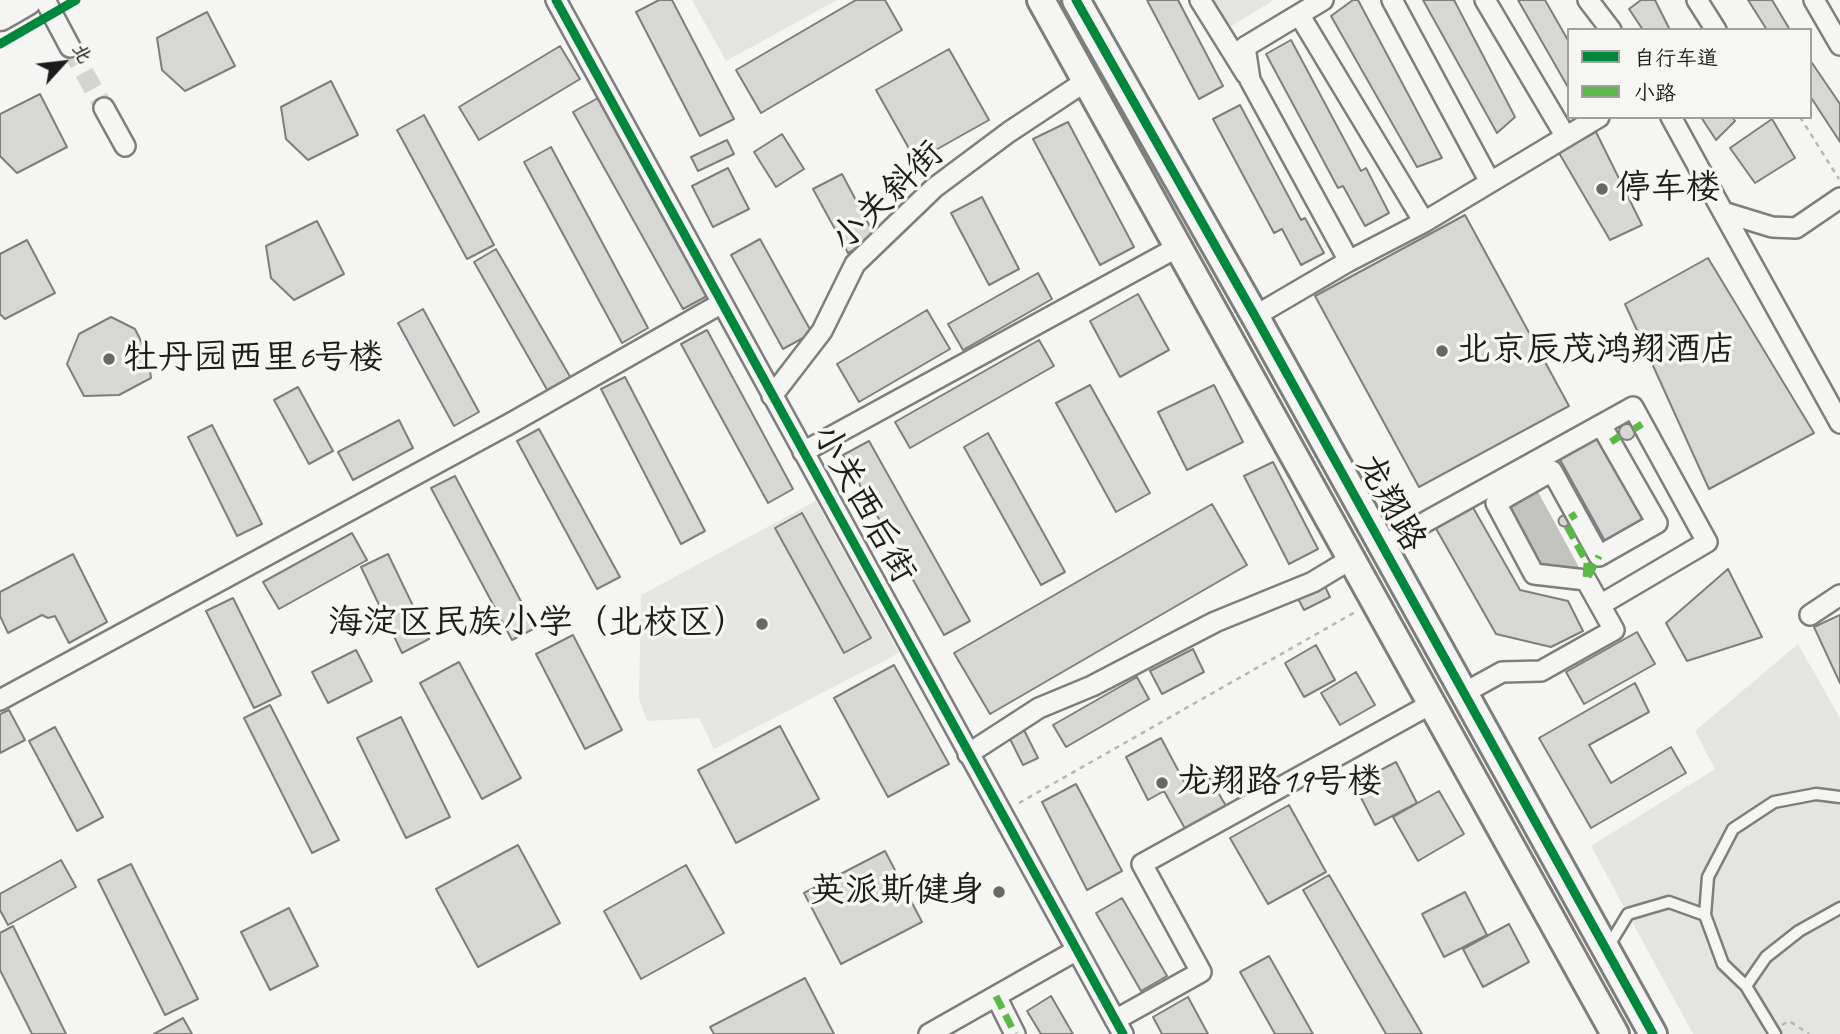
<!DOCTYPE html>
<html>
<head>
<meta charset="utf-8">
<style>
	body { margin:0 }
	#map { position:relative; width:1840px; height:1034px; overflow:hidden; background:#f5f5f3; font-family:Caveat,"LXGW WenKai TC",sans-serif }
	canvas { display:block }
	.legend { position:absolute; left:1567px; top:28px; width:245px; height:91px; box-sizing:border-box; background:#f6f6f2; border:2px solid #9f9f9c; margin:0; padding:9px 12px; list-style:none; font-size:21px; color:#1c1c1c }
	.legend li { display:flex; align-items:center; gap:14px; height:35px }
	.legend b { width:35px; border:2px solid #9f9f9c }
	.north { position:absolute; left:28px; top:28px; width:70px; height:70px; -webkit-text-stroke:5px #f6f6f2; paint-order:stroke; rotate:63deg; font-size:19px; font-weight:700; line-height:28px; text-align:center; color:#1c1c1c }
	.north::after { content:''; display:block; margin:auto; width:24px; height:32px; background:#1c1c1c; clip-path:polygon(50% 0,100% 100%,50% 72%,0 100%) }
</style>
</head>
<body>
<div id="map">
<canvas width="1840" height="1034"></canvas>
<ul class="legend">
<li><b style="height:9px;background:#00873e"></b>自行车道</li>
<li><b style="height:9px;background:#58b947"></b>小路</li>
</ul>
<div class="north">北</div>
</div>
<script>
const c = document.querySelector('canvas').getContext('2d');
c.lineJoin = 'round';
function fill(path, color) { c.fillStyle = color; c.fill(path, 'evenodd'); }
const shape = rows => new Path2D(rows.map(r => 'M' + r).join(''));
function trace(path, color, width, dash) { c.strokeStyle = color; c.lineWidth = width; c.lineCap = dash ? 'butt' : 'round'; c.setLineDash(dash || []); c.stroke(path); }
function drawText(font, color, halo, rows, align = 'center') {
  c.font = font + ' Caveat,"LXGW WenKai TC",sans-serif'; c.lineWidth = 7; c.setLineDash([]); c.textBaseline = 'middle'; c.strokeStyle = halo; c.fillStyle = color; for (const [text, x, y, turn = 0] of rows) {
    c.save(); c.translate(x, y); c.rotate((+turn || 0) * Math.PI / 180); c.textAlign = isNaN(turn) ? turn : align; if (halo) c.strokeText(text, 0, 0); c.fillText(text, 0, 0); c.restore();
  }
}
const built = shape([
	[816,501,899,653,714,749,699,718,647,721,639,699,641,595]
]);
const green = shape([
	[692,0,837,0,726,61],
	[1192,0,1274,0,1213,37],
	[1798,644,1840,718,1840,1034,1693,1034,1591,846,1715,769,1695,731]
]);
const water = shape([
	[1537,490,1580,569,1538,566,1508,507]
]);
const building = shape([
	[659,0,672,0,734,119,700,136,636,12,659,0],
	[856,0,885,0,902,30,761,113,736,70,856,0],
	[1147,0,1178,0,1223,86,1199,99,1147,0],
	[1353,0,1358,0,1442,158,1417,167,1331,16,1353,0],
	[1423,0,1454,0,1515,117,1497,133,1423,0],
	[1518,0,1545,0,1569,42,1569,89,1518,0],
	[1641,0,1655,0,1670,30,1643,30,1629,9,1641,0],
	[1748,0,1772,0,1790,30,1767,30,1748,0],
	[207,12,235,66,185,91,162,70,157,38,207,12],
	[1291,40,1361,171,1366,168,1389,213,1365,226,1343,186,1338,188,1266,54,1291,40],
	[560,46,580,79,479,140,459,107,560,46],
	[949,49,989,120,916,161,876,90,949,49],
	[1810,60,1840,104,1840,142,1810,96,1810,60],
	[331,81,358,135,308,160,286,139,281,107,331,81],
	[40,94,67,147,17,173,0,156,0,114,40,94],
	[598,98,707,296,683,309,573,112,598,98],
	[1240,105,1301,220,1305,218,1324,253,1301,265,1282,229,1274,233,1213,119,1240,105],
	[424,115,494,245,467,259,397,130,424,115],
	[1701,117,1732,117,1735,121,1716,140,1701,117],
	[1772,119,1795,158,1755,183,1730,148,1772,119],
	[1068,122,1134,247,1100,265,1033,139,1068,122],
	[1596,132,1642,225,1610,240,1559,153,1596,132],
	[782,134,804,169,776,187,754,152,782,134],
	[727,140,734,154,698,171,691,157,727,140],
	[551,147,648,328,622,343,524,162,551,147],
	[728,168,749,209,713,227,692,186,728,168],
	[842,174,876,238,848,253,813,189,842,174],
	[982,197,1019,269,989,285,951,213,982,197],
	[1465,215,1569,406,1419,487,1315,296,1465,215],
	[317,221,344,274,294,300,271,278,266,246,317,221],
	[760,239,812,333,783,349,731,255,760,239],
	[27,240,55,293,5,319,0,314,0,254,27,240],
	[496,249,572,380,549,393,474,262,496,249],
	[1708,258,1814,433,1709,489,1625,304,1708,258],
	[1038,273,1052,299,963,350,948,324,1038,273],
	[1138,294,1169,350,1120,377,1090,321,1138,294],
	[423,309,479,412,454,426,398,323,423,309],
	[927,310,950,349,859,402,837,364,927,310],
	[111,317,135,329,148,355,151,378,119,395,84,396,67,364,79,334,111,317],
	[707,330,793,489,768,503,681,344,707,330],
	[1039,340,1054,366,910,448,895,422,1039,340],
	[625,377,705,531,681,544,601,389,625,377],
	[1090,385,1150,493,1116,512,1056,403,1090,385],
	[1214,385,1243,442,1187,470,1158,412,1214,385],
	[298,387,333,451,309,464,274,400,298,387],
	[399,420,413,448,353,480,338,452,399,420],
	'1619 432a8 8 0 1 1 16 0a8 8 0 1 1-16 0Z',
	[212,425,262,524,237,536,188,437,212,425],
	[539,429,620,577,597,589,517,441,539,429],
	[988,433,1065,572,1041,585,964,447,988,433],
	[1597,434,1644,520,1605,541,1558,456,1597,434],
	[869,441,970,621,944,635,843,455,869,441],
	[1273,462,1318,549,1289,564,1244,476,1273,462],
	[455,476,535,628,512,640,431,488,455,476],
	[1212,504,1247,565,990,714,954,653,1212,504],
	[1471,504,1520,590,1568,601,1583,631,1551,647,1496,634,1434,525,1471,504],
	[802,513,871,638,844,653,775,528,802,513],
	'1558.5 521a5.5 5.5 0 1 1 11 0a5.5 5.5 0 1 1-11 0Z',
	[352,533,367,560,279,609,263,582,352,533],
	[73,554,107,622,69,643,55,616,48,618,42,615,8,633,0,616,0,592,73,554],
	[388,554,429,639,402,653,361,567,388,554],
	[1728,569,1762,637,1687,661,1666,623,1728,569],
	[1321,578,1330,597,1304,610,1294,591,1321,578],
	[233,598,281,695,254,708,206,611,233,598],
	[1840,615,1840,683,1814,627,1840,615],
	[1637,632,1655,664,1584,704,1566,672,1637,632],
	[573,635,622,730,585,749,536,654,573,635],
	[1316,645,1335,680,1304,697,1285,663,1316,645],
	[1193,649,1204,672,1162,694,1150,671,1193,649],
	[356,650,372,681,328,703,312,672,356,650],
	[459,662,521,778,482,799,420,683,459,662],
	[894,665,949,764,888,797,834,698,894,665],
	[1356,672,1375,705,1340,725,1321,693,1356,672],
	[1137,677,1149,699,1066,747,1053,725,1137,677],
	[1635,683,1649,712,1589,745,1611,783,1671,747,1686,773,1591,828,1539,738,1635,683],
	[270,705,339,840,312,853,244,718,270,705],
	[9,710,25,740,0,753,0,714,9,710],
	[401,717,450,817,406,838,357,738,401,717],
	[1021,724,1038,758,1023,765,1006,731,1021,724],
	[780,726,819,799,736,843,698,770,780,726],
	[55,727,103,817,77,831,29,741,55,727],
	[1161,738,1188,789,1209,777,1229,811,1188,834,1164,791,1148,800,1126,757,1161,738],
	[1396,762,1417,803,1375,825,1354,784,1396,762],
	[1076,784,1122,871,1087,890,1042,802,1076,784],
	[1439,791,1464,834,1418,861,1393,817,1439,791],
	[1289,805,1326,872,1268,904,1230,838,1289,805],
	[518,845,560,923,478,967,436,889,518,845],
	[885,851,922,922,841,964,804,893,885,851],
	[61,860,76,887,8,925,0,910,0,894,61,860],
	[131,864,198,999,165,1015,98,880,131,864],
	[686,865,724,933,641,979,604,911,686,865],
	[1329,875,1422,1034,1386,1034,1303,890,1329,875],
	[1465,892,1487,935,1444,957,1422,914,1465,892],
	[1122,898,1167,976,1141,991,1096,913,1122,898],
	[289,908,318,966,270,990,241,932,289,908],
	[1509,924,1529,962,1483,987,1463,949,1509,924],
	[13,926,66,1034,32,1034,0,970,0,933,13,926],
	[1269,956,1313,1034,1275,1034,1240,972,1269,956],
	[805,978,834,1034,714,1034,710,1027,805,978],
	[1051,996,1073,1034,1041,1034,1027,1011,1051,996],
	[1188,997,1208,1034,1162,1034,1153,1017,1188,997],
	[183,1018,192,1034,154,1034,183,1018]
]);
const streetTunnel = shape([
	[70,47,104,108]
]);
const path = shape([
	[1800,117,1839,179],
	[1019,803,1357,611],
	[1782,1025,1789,1021,1809,1034]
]);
const lane = shape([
	[1705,915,1723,964,1746,986,1766,957,1799,931,1840,908],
	[1608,947,1628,914,1669,902,1705,915,1708,877,1733,829,1774,802,1816,794,1840,797],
	[1746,986,1775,1034]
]);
const street = shape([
	[45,0,70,47],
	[556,0,1123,1034],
	[1200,0,1246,74],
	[1323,0,1245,47,1250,80,1349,261,1424,222,1599,117],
	[1392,0,1490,182],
	[1485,0,1566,137],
	[1588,0,1611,30],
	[1697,0,1716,30],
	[1814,0,1840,45],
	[1300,16,1424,222],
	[104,108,125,146],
	[1671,117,1723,212,1772,227,1796,228,1840,198],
	[1723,212,1840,423],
	[1255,316,1349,261],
	[772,396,822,331,855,264,934,188,1009,132,1086,81],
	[803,452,1178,247],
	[1382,546,1633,407,1707,542,1600,605,1614,630,1541,671,1502,672,1464,693],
	[1600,605,1586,580,1534,574,1496,503,1552,471,1599,556,1657,523,1601,425],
	[1810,615,1840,595],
	[0,700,511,423,722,303],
	[968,754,1039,708,1092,686,1215,622,1313,582,1351,559],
	[996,996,1015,1034],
	[1115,1020,1201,972,1142,864,1431,704],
	[929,1034,1077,950]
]);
const secondary = shape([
	[1041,0,1615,1034],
	[1076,0,1255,316,1653,1034]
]);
const primary = shape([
	[0,15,26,0]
]);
const quiet = shape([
	[1634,429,1642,424],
	[1611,442,1620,436],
	[1570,518,1576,514],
	[1567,526,1587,563,1586,580],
	[1588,577,1599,556],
	[996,996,1015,1034]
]);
const cycleway = shape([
	[556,0,1123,1034],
	[1076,0,1255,316,1653,1034],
	[0,44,76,0]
]);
const markers = [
	[1602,189,7,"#686867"],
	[1442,351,7,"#686867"],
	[109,359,7,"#686867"],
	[762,624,7,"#686867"],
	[1162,783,7,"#686867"],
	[999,892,7,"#686867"]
];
const poiNames = [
	["停车楼",1616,189],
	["北京辰茂鸿翔酒店",1456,351],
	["牡丹园西里6号楼",123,359],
	["海淀区民族小学（北校区）",748,624,"right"],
	["龙翔路19号楼",1176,783],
	["英派斯健身",985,892,"right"]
];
const streetNames = [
	["小关斜街",888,197,-44],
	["龙翔路",1390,503,61],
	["小关西后街",863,504,61]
];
fill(built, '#e5e5e2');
fill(green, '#e4e4e1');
fill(water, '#c2c2bf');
fill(building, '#d7d7d6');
trace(building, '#7e7e7d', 2);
trace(streetTunnel, '#d4d4d3', 19, [19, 10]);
trace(lane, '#7e7e7d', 15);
trace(street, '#7e7e7d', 24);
trace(secondary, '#7e7e7d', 32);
trace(primary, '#7e7e7d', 35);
trace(path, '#b6b6b5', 2.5, [5, 5]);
trace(lane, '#f5f5f3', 10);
trace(street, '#f5f5f3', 19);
trace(secondary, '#f5f5f3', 26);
trace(primary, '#f5f5f3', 30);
trace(quiet, '#58b947', 7, [14, 7]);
trace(cycleway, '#00873e', 9);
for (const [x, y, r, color] of markers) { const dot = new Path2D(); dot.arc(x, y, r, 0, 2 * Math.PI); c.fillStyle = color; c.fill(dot); trace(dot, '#f6f6f2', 2.5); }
drawText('35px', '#1c1c1c', '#f6f6f2', poiNames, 'left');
drawText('35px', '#1c1c1c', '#f6f6f2', streetNames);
</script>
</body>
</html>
